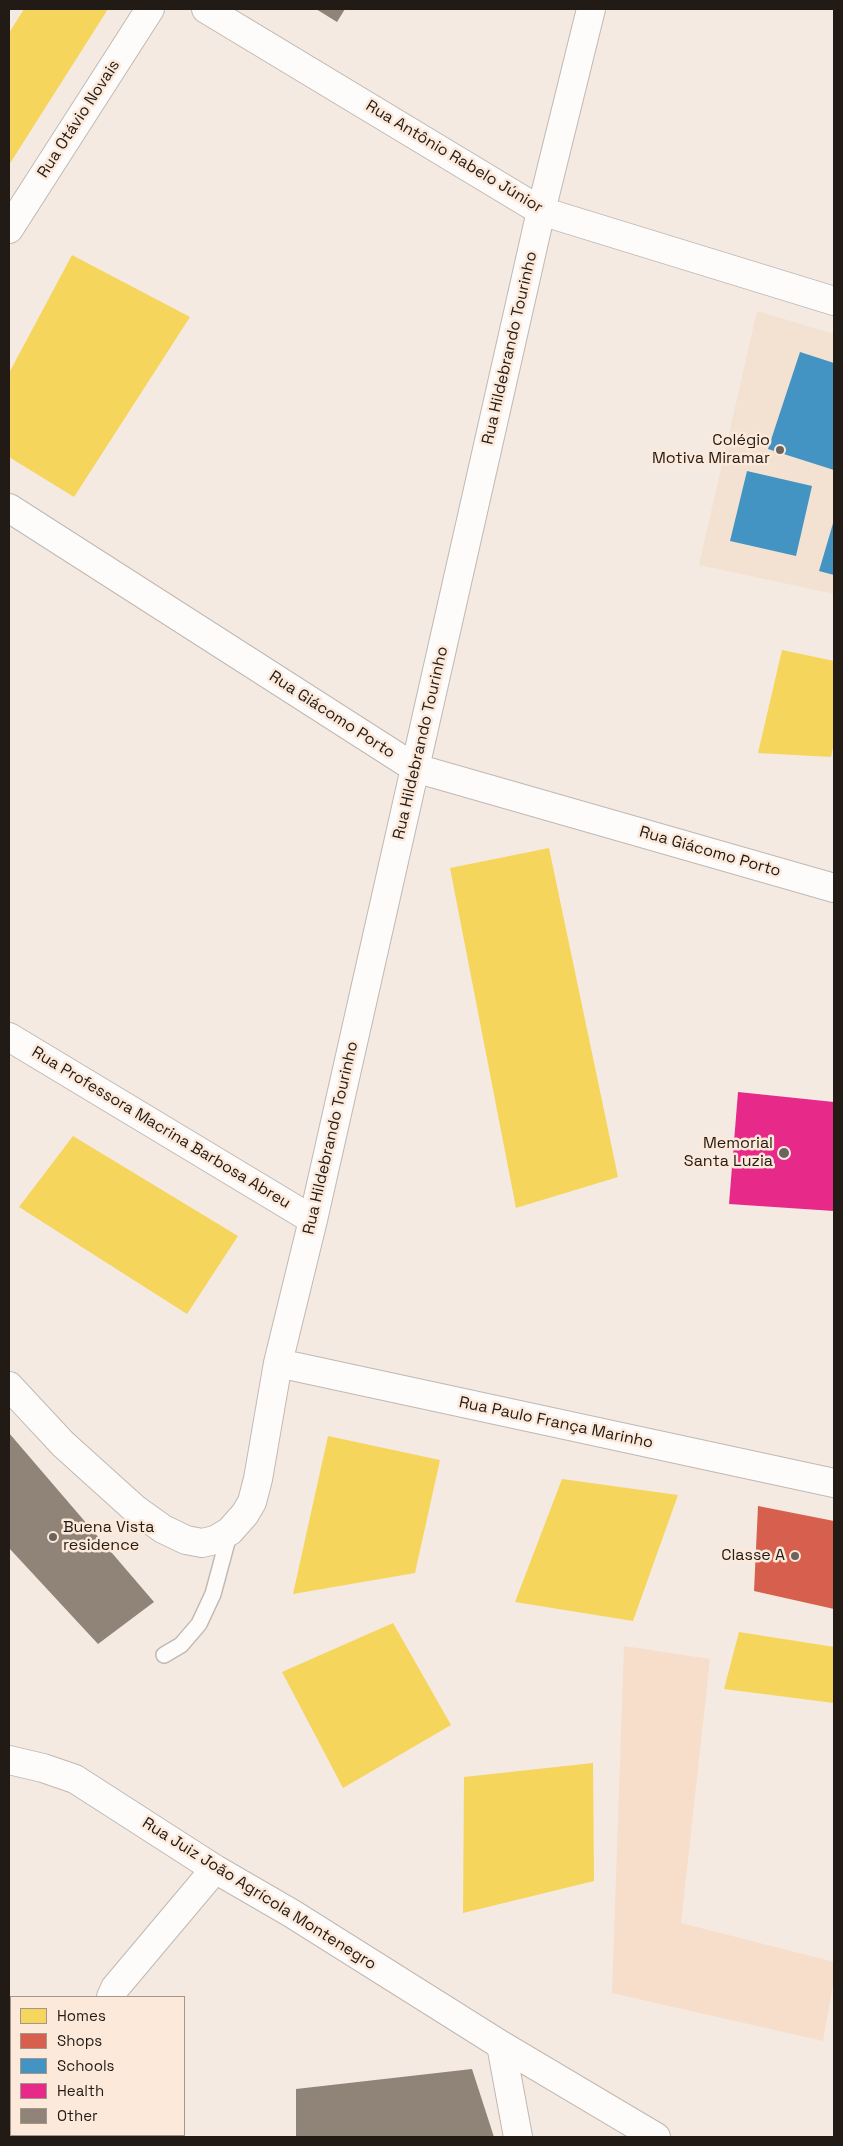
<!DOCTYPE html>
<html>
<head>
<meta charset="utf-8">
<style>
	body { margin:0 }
	#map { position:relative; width:843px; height:2146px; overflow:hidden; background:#f4eae2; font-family:"Space Grotesk",sans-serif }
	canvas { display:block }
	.frame { position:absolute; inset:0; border:10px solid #211a15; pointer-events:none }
	.legend { position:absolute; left:10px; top:1996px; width:175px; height:140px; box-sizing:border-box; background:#fce9da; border:1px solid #a4968b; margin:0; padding:6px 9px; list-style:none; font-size:15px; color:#211a15 }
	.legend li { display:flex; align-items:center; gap:10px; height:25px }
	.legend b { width:25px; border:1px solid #a4968b }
</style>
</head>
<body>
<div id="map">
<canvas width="843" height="2146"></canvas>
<div class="frame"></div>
<ul class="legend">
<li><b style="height:14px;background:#f6d55c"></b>Homes</li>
<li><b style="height:14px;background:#d6604d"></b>Shops</li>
<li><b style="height:14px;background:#4393c3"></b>Schools</li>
<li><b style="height:14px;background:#e7298a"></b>Health</li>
<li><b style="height:14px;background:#908478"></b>Other</li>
</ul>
</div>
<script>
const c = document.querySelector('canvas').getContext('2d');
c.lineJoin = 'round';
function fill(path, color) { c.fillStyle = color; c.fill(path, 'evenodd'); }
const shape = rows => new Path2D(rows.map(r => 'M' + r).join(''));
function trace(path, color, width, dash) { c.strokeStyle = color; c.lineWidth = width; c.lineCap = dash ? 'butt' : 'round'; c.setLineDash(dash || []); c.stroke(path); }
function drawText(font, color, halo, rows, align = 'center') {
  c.font = font + ' "Space Grotesk",sans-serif'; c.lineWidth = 5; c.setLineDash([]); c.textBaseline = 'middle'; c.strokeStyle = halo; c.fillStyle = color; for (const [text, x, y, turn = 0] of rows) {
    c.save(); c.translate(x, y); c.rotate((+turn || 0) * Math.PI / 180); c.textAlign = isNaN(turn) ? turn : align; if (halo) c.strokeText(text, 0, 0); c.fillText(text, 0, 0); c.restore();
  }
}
const built = shape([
	[757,311,834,334,834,594,699,565]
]);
const green = shape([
	[624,1646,710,1659,681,1923,834,1962,834,1979,823,2041,612,1993]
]);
const homes = shape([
	[24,9,108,9,9,165,9,33],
	[72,255,190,317,74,497,9,457,9,373],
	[782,650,834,661,834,743,831,757,758,753],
	[549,848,618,1177,516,1208,450,868],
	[73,1136,238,1236,187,1314,19,1207],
	[328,1436,440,1460,415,1573,293,1594],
	[562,1479,678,1495,633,1621,515,1602],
	[393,1623,451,1725,343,1788,282,1672],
	[739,1632,834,1647,834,1703,724,1689],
	[593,1763,594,1881,463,1913,464,1777]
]);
const shops = shape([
	[758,1506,834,1521,834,1609,754,1591]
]);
const schools = shape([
	[800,352,834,363,834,470,768,449],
	[747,471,812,486,796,556,730,541],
	[834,520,834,575,819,571]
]);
const health = shape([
	[738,1092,834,1102,834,1211,729,1204]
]);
const building = shape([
	[316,9,345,9,337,22],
	[9,1433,154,1602,98,1644,9,1548],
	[472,2069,494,2137,296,2137,296,2089]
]);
const lane = shape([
	[164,1655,181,1645,199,1624,213,1594,230,1531]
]);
const street = shape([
	[9,229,150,9],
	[9,1037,313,1220],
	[278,1363,834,1483],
	[9,1386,63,1444,135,1509,163,1529,186,1540,202,1543,215,1540,230,1531,245,1514,252,1502,258,1479,278,1363,313,1220,415,768],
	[9,1760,43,1768,75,1779,215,1869,291,1913,501,2045,656,2137],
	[111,1997,115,1988,215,1869],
	[501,2045,518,2137],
	[77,2137,77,2135]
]);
const secondary = shape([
	[206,9,541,211,834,301],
	[9,508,415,768,834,888],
	[415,768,541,211,591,9]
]);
const markers = [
	[780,450,5,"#6b635d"],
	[784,1153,6,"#6b635d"],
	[53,1537,5,"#6b635d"],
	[795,1556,5,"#6b635d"]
];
const streetNames = [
	["Rua Otávio Novais",79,119,-57],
	["Rua Antônio Rabelo Júnior",454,157,31],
	["Rua Hildebrando Tourinho",510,348,-77],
	["Rua Giácomo Porto",332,715,33],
	["Rua Hildebrando Tourinho",421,743,-77],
	["Rua Giácomo Porto",710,852,16],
	["Rua Professora Macrina Barbosa Abreu",161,1128,31],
	["Rua Hildebrando Tourinho",331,1138,-77],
	["Rua Paulo França Marinho",556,1423,12],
	["Rua Juiz João Agrícola Montenegro",259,1894,32]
];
const poiNames = [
	["Colégio",770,441],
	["Motiva Miramar",770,459],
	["Memorial",773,1144],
	["Santa Luzia",773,1162],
	["Buena Vista",63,1528,"left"],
	["residence",63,1546,"left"],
	["Classe A",785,1556]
];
fill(built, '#f3e1d2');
fill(green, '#f6deca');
fill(homes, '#f6d55c');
fill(shops, '#d6604d');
fill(schools, '#4393c3');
fill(health, '#e7298a');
fill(building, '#908478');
trace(lane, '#c0b8b2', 18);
trace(street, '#c0b8b2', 30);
trace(secondary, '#c0b8b2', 30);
trace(lane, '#fdfcfb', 15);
trace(street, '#fdfcfb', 28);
trace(secondary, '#fdfcfb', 28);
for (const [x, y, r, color] of markers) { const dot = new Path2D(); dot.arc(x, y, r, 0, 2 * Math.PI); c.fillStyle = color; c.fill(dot); trace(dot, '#fce9da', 2); }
drawText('16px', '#211a15', '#fce9da', streetNames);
drawText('16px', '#211a15', '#fce9da', poiNames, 'right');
</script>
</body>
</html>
